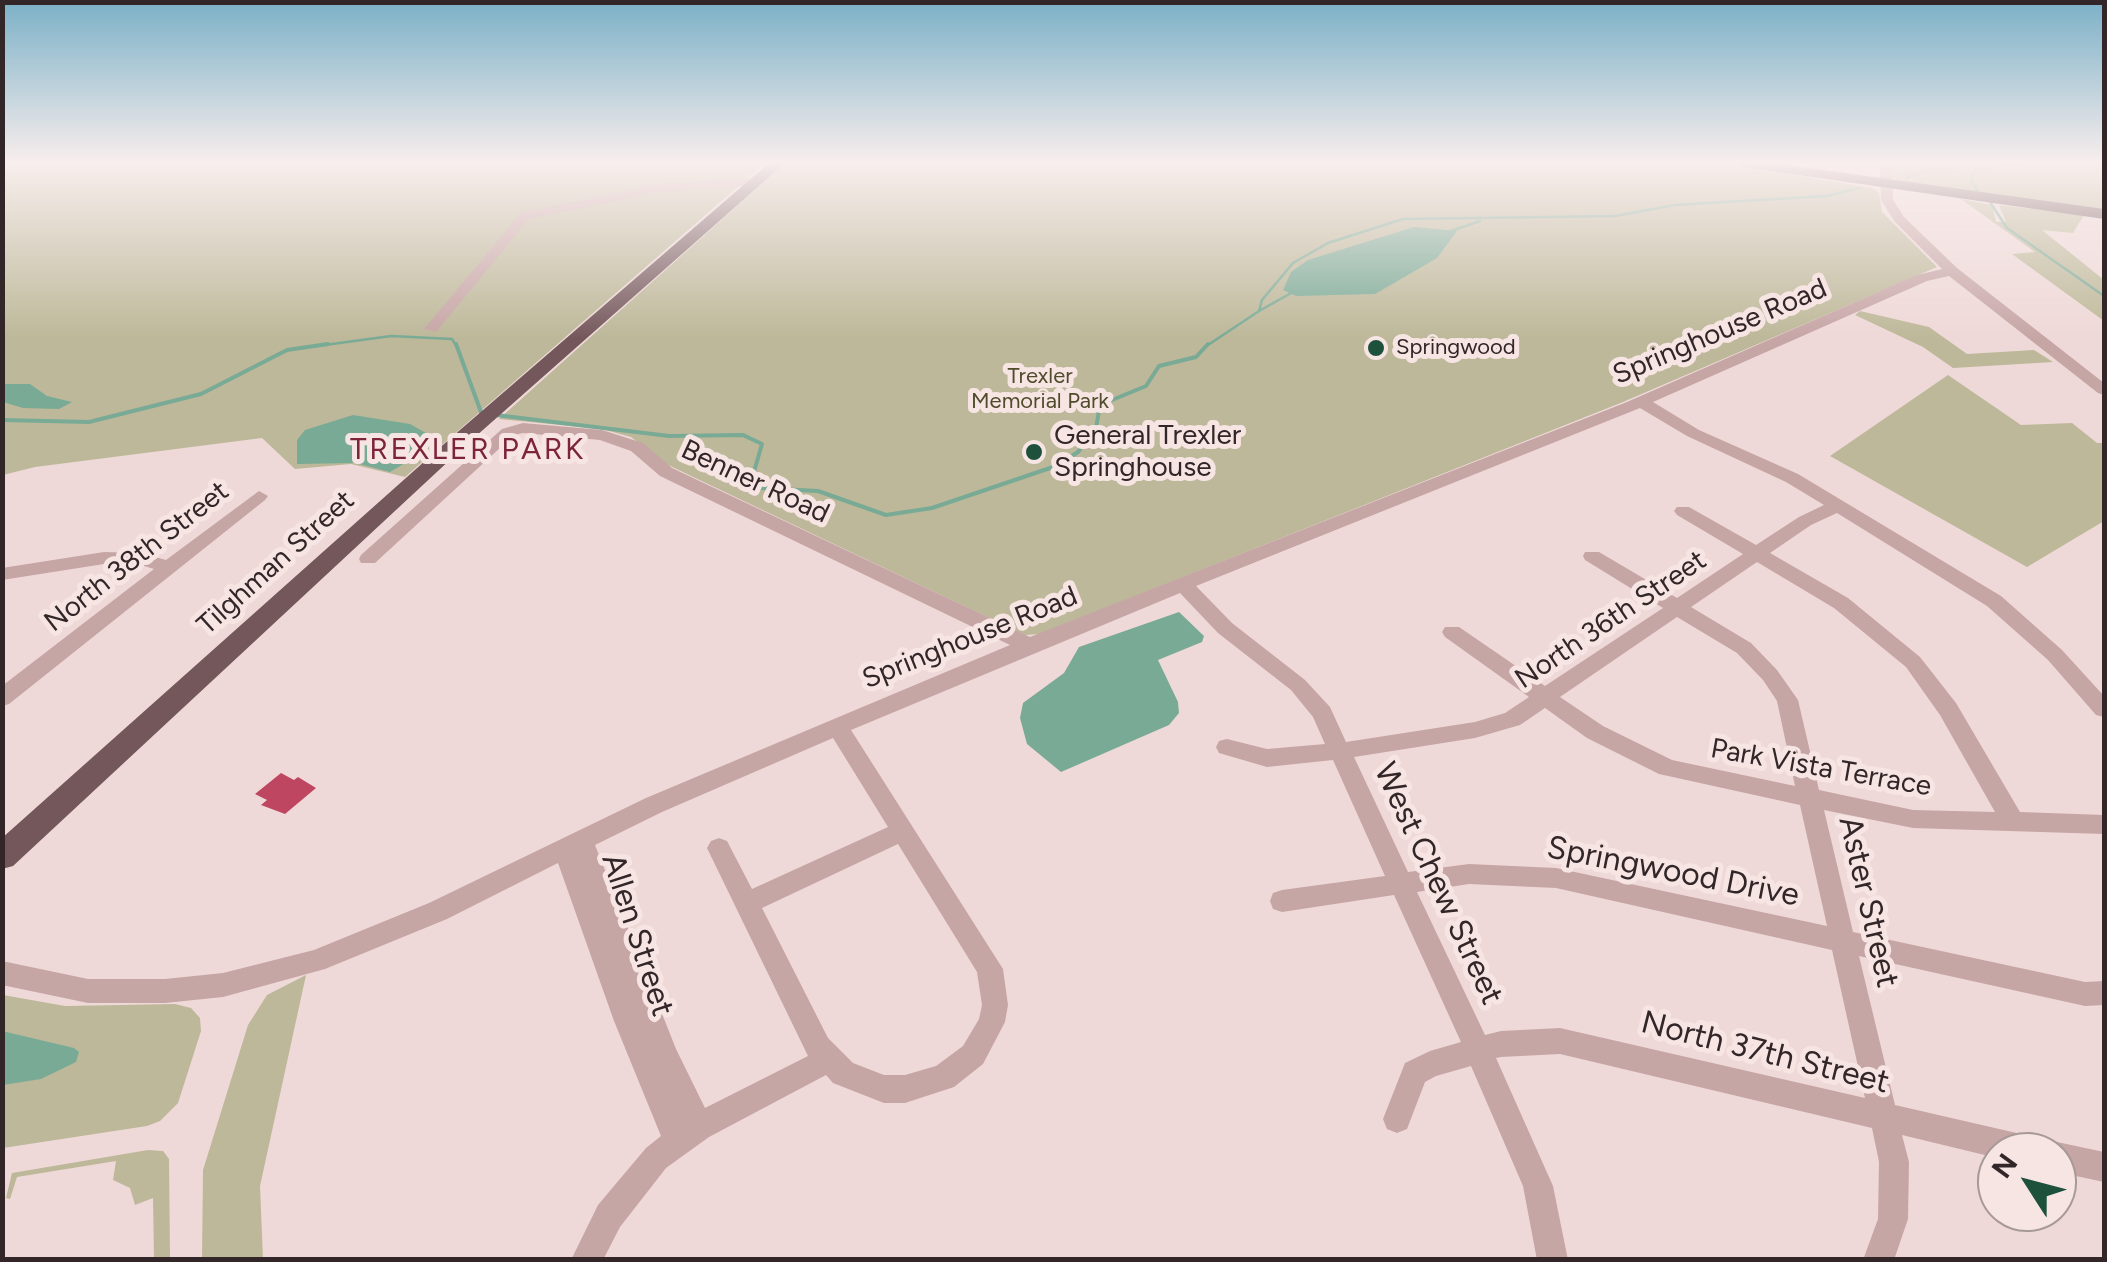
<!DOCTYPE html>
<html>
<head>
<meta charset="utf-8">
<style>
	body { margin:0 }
	#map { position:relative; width:2107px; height:1262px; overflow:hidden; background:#efd9d8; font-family:Figtree,sans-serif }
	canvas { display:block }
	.frame { position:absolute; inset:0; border:5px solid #322628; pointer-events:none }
	.north { position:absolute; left:1977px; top:1132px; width:100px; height:100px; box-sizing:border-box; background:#f7e5e4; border:2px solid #a89999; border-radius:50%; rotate:306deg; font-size:28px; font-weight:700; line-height:40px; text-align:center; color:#322628 }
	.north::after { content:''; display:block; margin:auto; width:35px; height:45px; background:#1e513c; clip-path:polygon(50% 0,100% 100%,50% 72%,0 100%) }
</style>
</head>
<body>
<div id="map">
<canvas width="2107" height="1262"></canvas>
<div class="frame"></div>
<div class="north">N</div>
</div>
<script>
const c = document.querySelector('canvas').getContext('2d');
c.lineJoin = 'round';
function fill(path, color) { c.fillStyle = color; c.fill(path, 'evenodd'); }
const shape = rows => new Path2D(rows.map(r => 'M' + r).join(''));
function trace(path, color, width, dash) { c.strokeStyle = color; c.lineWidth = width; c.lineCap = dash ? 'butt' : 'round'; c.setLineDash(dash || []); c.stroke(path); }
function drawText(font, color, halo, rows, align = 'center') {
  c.font = font + ' Figtree,sans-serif'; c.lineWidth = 10; c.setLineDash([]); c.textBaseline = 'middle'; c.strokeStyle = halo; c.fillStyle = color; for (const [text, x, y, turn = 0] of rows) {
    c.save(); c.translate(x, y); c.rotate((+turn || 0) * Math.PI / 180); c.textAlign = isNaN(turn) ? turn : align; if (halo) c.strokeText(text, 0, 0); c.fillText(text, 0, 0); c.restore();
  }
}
const green = shape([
	[3,163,765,163,405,477,351,464,295,469,262,438,35,467,3,475],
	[785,163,1721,163,1872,188,1879,193,1882,212,1937,267,1623,402,1040,634,1025,635,666,464,631,437,602,429,499,419],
	[1891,163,2104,163,2104,212,1902,183,1894,178],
	[1961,199,1992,205,1996,222,2006,222,1999,205,2084,215,2073,233,2042,230,2104,280,2104,321,2012,254,2035,252],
	[1860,311,1929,327,1967,354,2034,350,2053,362,1953,368,1923,347,1855,315],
	[1948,375,2021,425,2072,423,2097,443,2104,443,2104,521,2027,567,1830,456],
	[306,975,260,1186,263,1259,202,1259,203,1170,248,1025,267,995],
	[3,995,65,1006,175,1004,191,1008,200,1018,201,1031,178,1103,160,1121,147,1126,3,1148],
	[148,1150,163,1151,169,1159,170,1259,154,1259,153,1198,135,1205,130,1188,113,1180,116,1161,17,1177,10,1199,6,1198,12,1173]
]);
const water = shape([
	[1414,227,1457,231,1437,258,1375,294,1296,296,1283,290,1291,272,1308,260],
	[2,384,30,384,47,396,72,402,59,409,23,408,3,402],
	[353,415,410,424,433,437,415,457,390,472,355,463,297,464,297,440,305,430],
	[1179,612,1204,636,1202,642,1158,660,1178,702,1179,713,1169,725,1061,772,1027,744,1020,718,1023,703,1064,673,1079,647],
	[2,1031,74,1048,79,1052,76,1062,41,1079,3,1085]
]);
const streamFar1 = shape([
	[1907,178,1932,168,1980,166],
	[1979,193,1971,180,1975,169,2021,163],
	[1990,202,2007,228,2104,296],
	[1451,231,1480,221],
	[1259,311,1293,292],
	[310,347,391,336,452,339,457,347],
	[1205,347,1259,311,1262,300,1293,263,1328,243,1403,219,1615,216,1675,205,1827,196,1859,188]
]);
const stream = shape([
	[456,344,481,412],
	[496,415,669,436,743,435,762,444,753,475,760,488,818,491,886,515,932,508,1056,466,1078,452,1096,428,1100,405,1146,386,1159,366,1196,357,1208,344],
	[2,420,89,422,201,394,287,350,328,344]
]);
const building = shape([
	[281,773,294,780,298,777,316,788,285,814,261,805,267,800,255,794]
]);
const minor = shape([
	[1880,163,1892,163,1893,200,1904,217,1957,268,2104,383,2104,395,2098,393,1949,276,1927,281,1653,402,1699,430,1798,474,2001,596,2062,650,2104,696,2104,717,2096,715,2048,660,1987,606,1837,513,1811,525,1770,553,1848,598,1920,657,1956,703,2020,812,2104,815,2104,834,1913,828,1824,810,1853,932,2085,982,2104,981,2104,1005,2085,1006,1859,956,1895,1105,2034,1137,2044,1142,2047,1147,2057,1142,2104,1152,2104,1182,2057,1172,2057,1152,1997,1152,1997,1158,1902,1135,1909,1162,1908,1219,1894,1260,1863,1260,1878,1219,1879,1162,1872,1128,1560,1054,1501,1057,1496,1058,1553,1186,1568,1260,1537,1260,1523,1186,1471,1066,1436,1076,1425,1082,1407,1129,1397,1133,1387,1129,1383,1119,1405,1063,1430,1051,1461,1042,1394,895,1282,912,1273,909,1270,901,1273,893,1282,890,1385,876,1333,760,1267,767,1219,753,1216,747,1219,741,1227,739,1267,749,1325,744,1313,717,1291,690,1218,633,1180,593,851,730,1003,969,1008,1005,1005,1022,983,1064,954,1087,905,1103,884,1103,833,1083,826,1075,709,1137,666,1168,620,1227,603,1260,571,1260,598,1205,646,1148,661,1136,614,1021,558,863,447,919,325,969,223,997,165,1003,88,1003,2,985,2,961,88,979,165,979,223,973,314,950,429,903,646,798,1010,645,660,476,631,451,600,440,523,433,514,435,375,563,361,563,359,559,361,555,502,429,523,423,602,430,643,443,672,468,1030,637,1627,402,1917,275,1942,269,1895,222,1881,200,1880,163],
	[1640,408,1687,436,1786,482,1824,505,1799,517,1756,545,1689,507,1677,507,1674,511,1677,515,1743,554,1677,598,1599,552,1585,552,1583,556,1585,560,1663,608,1545,686,1459,627,1445,627,1442,632,1445,637,1529,697,1505,713,1475,722,1346,742,1330,707,1305,680,1232,623,1196,586,1640,408],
	[1757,562,1834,608,1906,667,1940,715,1995,812,1913,810,1819,790,1798,700,1777,670,1751,643,1691,607,1757,562],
	[1677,617,1737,653,1763,680,1777,701,1795,786,1672,760,1603,726,1560,697,1677,617],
	[1545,708,1587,738,1659,774,1800,805,1827,926,1556,868,1469,864,1408,872,1354,757,1475,738,1520,725,1545,708],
	[833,738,888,827,752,889,727,841,719,838,711,841,707,848,808,1056,705,1108,676,1049,595,845,662,812,833,738],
	[898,844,977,972,982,1005,979,1019,963,1046,936,1066,905,1075,884,1075,853,1063,828,1038,762,908,898,844],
	[1469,884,1556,888,1832,950,1865,1098,1560,1028,1501,1031,1485,1035,1417,892,1469,884],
	[756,178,762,182,760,185,658,192,529,219,436,332,424,329,521,213,658,184,756,178],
	[259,491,268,496,265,500,9,704,2,706,2,686,154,569,141,565,104,564,2,580,2,568,104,552,141,553,166,560,259,491]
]);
const major = shape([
	[769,163,785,163,467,444,13,866,2,869,2,838,453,436,769,163],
	[1736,163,1773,163,2104,209,2104,219,1743,167,1736,163]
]);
const markers = [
	[1376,348,10,"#1e513c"],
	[1034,452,10,"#1e513c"]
];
const farPoinames = [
	["Springwood",1396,348]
];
const farParknames = [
	["Trexler",1040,377],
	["Memorial Park",1040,402]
];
const streetNames = [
	["Springhouse Road",1720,332,-23],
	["Benner Road",755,482,25],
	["North 38th Street",137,557,-38],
	["Tilghman Street",276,563,-42],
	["North 36th Street",1611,620,-34],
	["Springhouse Road",970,638,-22],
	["Park Vista Terrace",1821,768,10]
];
const poiNames = [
	["General Trexler",1054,436],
	["Springhouse",1054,468]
];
const neighbourhoodNames = [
	["TREXLER PARK",468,450]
];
const nearStreetnames = [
	["Springwood Drive",1673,872,11],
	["West Chew Street",1438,884,65],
	["Aster Street",1868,902,77],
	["Allen Street",637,935,72],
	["North 37th Street",1765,1053,14]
];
fill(green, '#bdb899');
fill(water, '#79aa95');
trace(streamFar1, '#79aa95', 2.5);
trace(stream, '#79aa95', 4);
fill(building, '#bf4661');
fill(minor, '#c6a5a5');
fill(major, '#73575b');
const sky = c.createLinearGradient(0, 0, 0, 339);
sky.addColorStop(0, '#7bb0c7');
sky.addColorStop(0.48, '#f8eeed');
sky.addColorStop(1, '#f8eeed00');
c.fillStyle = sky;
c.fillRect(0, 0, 2107, 339);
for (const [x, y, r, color] of markers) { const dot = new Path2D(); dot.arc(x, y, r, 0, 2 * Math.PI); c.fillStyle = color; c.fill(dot); trace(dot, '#f7e5e4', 4); }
drawText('22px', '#322628', '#f7e5e4', farPoinames, 'left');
drawText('22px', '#4f4b2b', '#f7e5e4', farParknames);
drawText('28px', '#322628', '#f7e5e4', streetNames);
drawText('28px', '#322628', '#f7e5e4', poiNames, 'left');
c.letterSpacing = '2.5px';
drawText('30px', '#7c2438', '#f7e5e4', neighbourhoodNames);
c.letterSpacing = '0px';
drawText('32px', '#322628', '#f7e5e4', nearStreetnames);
</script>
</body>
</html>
